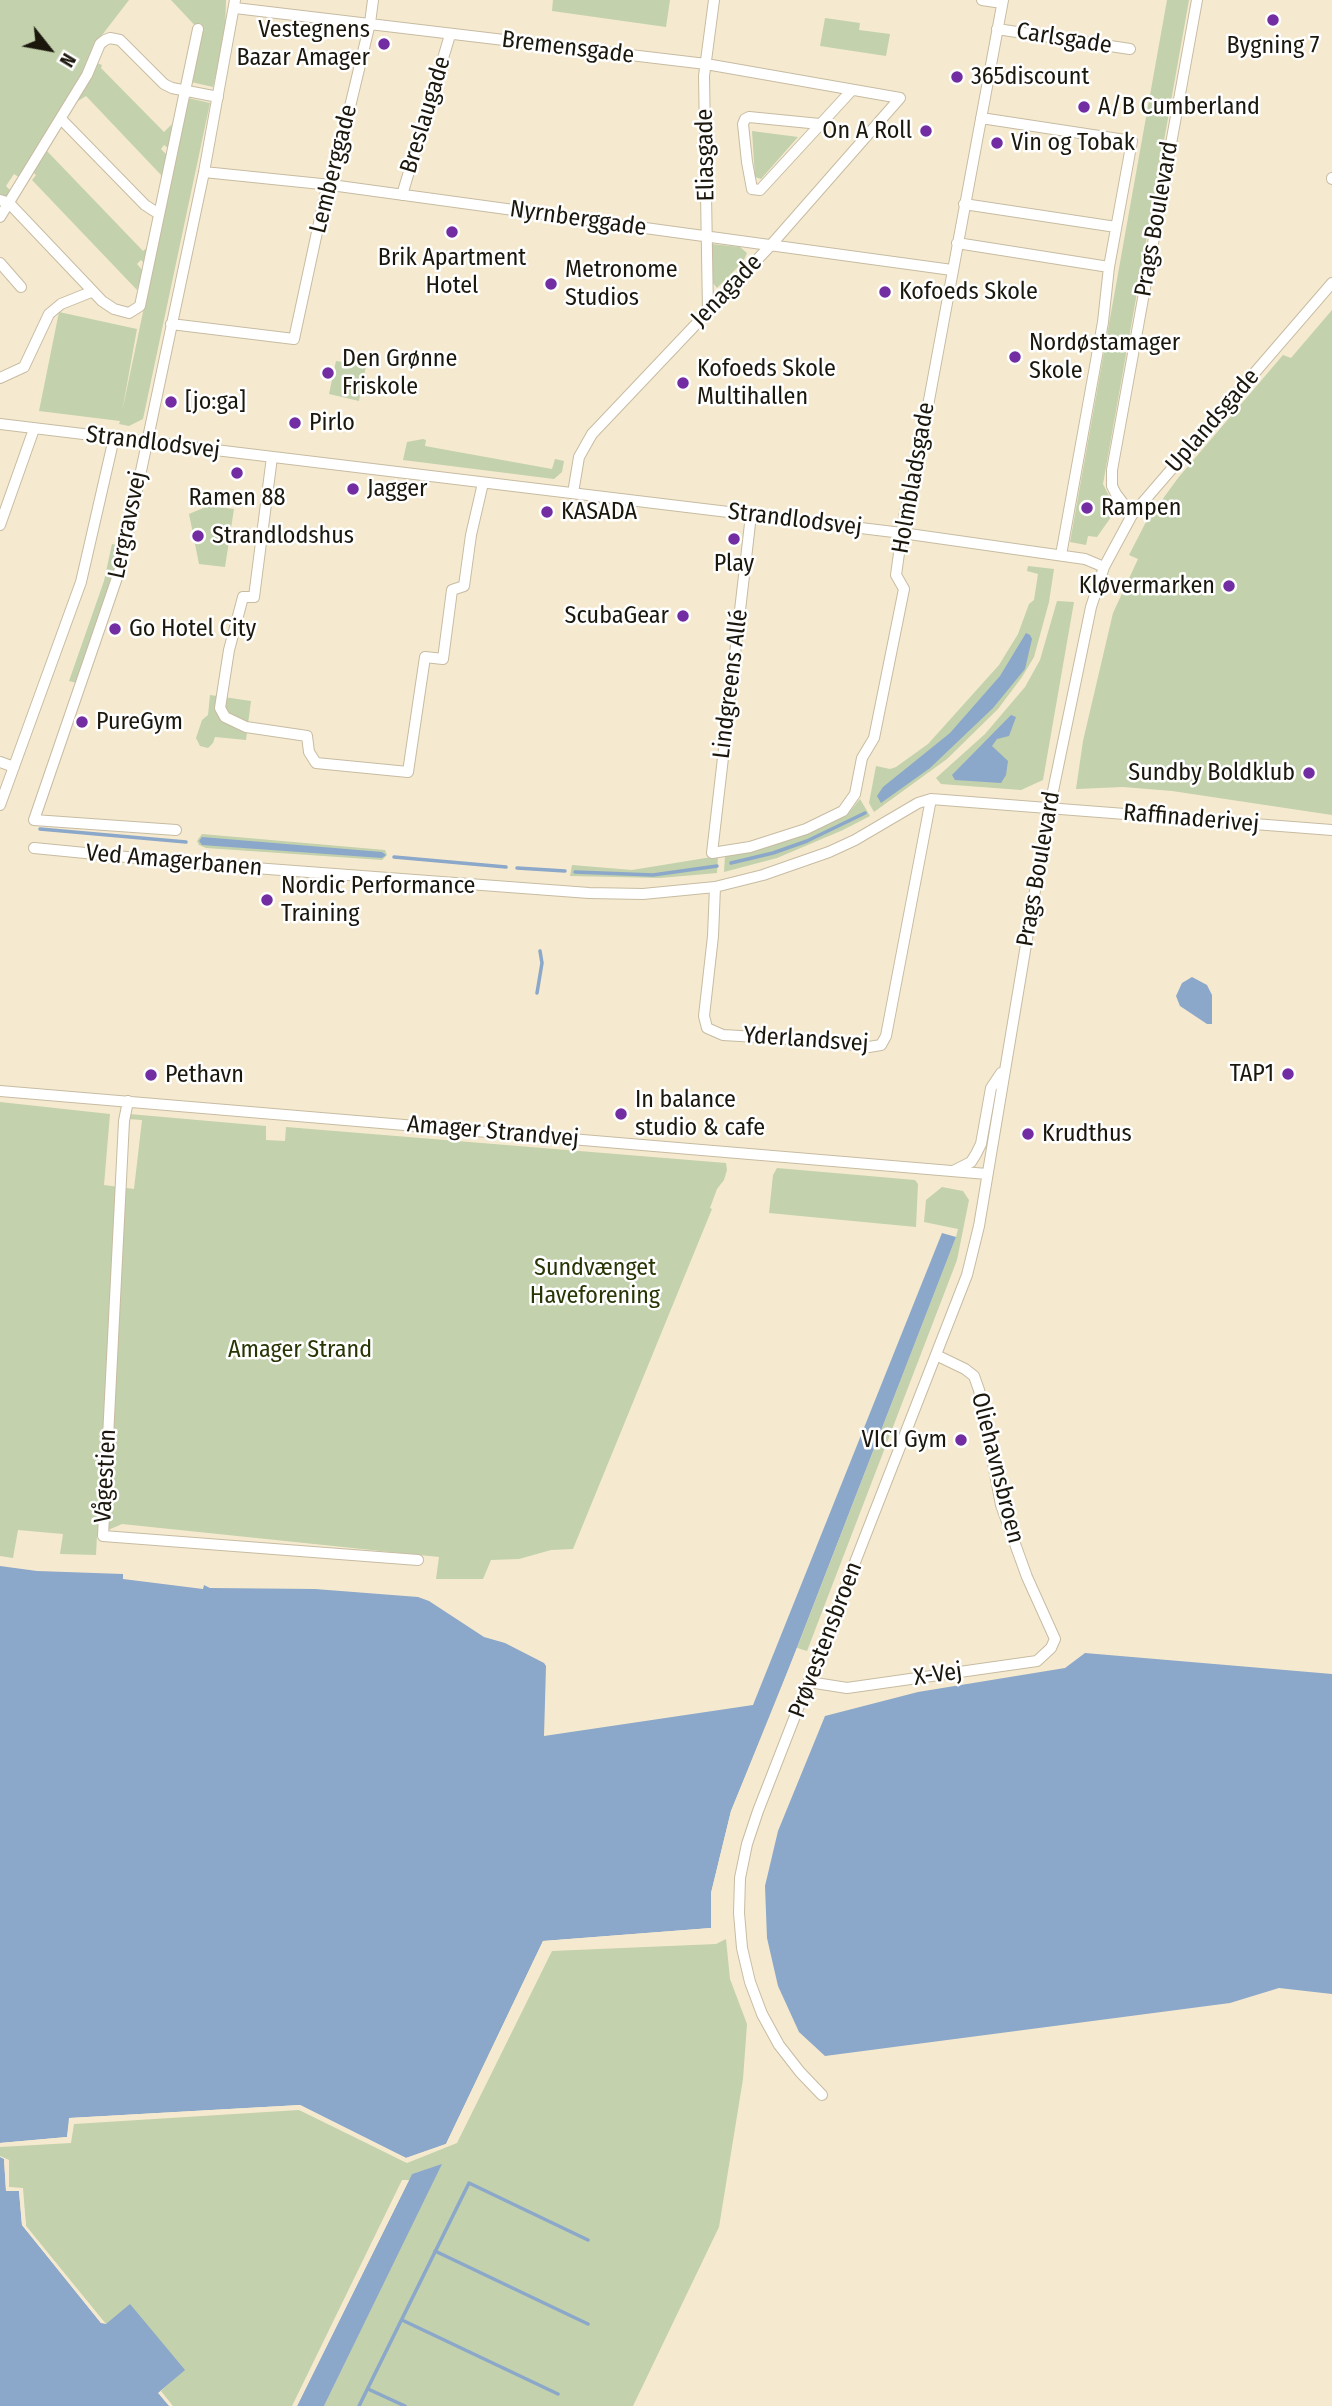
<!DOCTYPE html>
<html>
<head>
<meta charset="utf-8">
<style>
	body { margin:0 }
	#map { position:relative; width:1332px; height:2406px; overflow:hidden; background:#f5eacf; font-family:"Fira Sans Condensed",sans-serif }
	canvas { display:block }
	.north { position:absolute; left:14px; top:14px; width:70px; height:70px; -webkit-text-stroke:5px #fff; paint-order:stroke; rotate:121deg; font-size:19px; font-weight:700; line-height:28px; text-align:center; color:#1b170d }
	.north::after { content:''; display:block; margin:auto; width:24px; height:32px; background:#1b170d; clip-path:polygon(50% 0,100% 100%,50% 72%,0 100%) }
</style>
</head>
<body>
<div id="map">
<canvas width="1332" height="2406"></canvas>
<div class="north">N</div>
</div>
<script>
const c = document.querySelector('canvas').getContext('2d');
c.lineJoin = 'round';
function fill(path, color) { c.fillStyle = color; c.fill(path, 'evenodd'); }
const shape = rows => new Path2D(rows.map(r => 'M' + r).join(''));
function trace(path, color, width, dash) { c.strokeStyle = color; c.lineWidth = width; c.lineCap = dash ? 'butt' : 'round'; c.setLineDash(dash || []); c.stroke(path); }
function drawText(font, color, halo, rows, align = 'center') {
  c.font = font + ' "Fira Sans Condensed",sans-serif'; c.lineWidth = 5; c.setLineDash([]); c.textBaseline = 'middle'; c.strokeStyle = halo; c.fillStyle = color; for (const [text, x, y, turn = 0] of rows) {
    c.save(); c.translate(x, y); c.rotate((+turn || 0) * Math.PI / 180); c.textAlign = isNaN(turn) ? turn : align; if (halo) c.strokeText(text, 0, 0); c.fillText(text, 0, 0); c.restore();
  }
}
const green = shape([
	[0,0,129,0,99,39,80,80,20,178,14,174,6,186,11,191,0,209],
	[171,0,226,0,225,33,213,87,191,82,202,33],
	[553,0,670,0,666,27,552,11],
	[1167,0,1189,0,1103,484,1116,510,1097,537,1088,536,1086,545,1070,542],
	[825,18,860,23,859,30,890,34,886,56,820,46],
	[97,63,102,65,101,68,164,132,172,124,168,148,164,145,161,149,167,155,162,176,86,96,75,103],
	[188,98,210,103,143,419,129,426,119,424,120,421,39,411,59,312,137,329,122,412],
	[752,131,798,137,761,179,755,177],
	[46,150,143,251,148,247,144,263,141,260,137,264,143,271,137,290,32,180,36,175,33,172],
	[712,244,740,247,747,253,743,262,717,288,713,283],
	[1332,310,1332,815,1172,791,1123,787,1076,789,1083,741,1113,613,1138,559,1129,555,1146,522,1178,478,1283,355,1291,358],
	[336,361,366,366,359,401,329,394],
	[423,439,426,440,425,446,552,469,555,459,564,461,562,472,554,479,403,460,407,442],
	[208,506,234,509,225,567,199,564,189,514],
	[112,544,121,546,108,602,77,683,69,681,104,581],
	[1028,566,1054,569,1049,602,1034,657,1022,677,998,709,947,759,874,812,869,803,876,766,890,769,896,767,928,744,999,665,1018,634,1029,604,1034,600,1038,574,1027,571],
	[1057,601,1074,602,1043,780,1021,790,941,784,936,778,985,734,1025,687,1040,660],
	[210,695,251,701,246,740,215,737,213,743,208,748,200,746,196,738,202,720,208,715],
	[860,799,870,816,843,830,777,858,724,872,725,855,789,840,846,816],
	[202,834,385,850,387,855,382,860,206,848,199,845,197,841],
	[718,856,717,873,660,878,570,876,572,865,632,870],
	[0,1102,110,1114,104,1185,134,1189,142,1120,128,1119,129,1114,266,1126,266,1140,285,1141,286,1127,726,1163,727,1170,724,1180,717,1189,710,1208,712,1209,573,1549,551,1550,519,1559,491,1560,483,1579,436,1579,439,1557,122,1524,97,1535,96,1555,60,1554,63,1534,18,1530,13,1558,0,1556],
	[777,1168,915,1180,918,1184,916,1227,769,1213,773,1175],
	[942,1187,963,1191,969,1200,957,1260,807,1651,797,1648,956,1237,958,1229,924,1222,926,1200],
	[726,1939,730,1979,747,2024,743,2079,719,2227,633,2406,324,2406,441,2165,412,2174,409,2180,402,2180,292,2406,173,2406,161,2391,184,2370,106,2324,26,2226,23,2188,9,2187,9,2160,0,2156,0,2147,71,2143,74,2124,299,2110,407,2163,457,2143,552,1951,716,1944]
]);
const water = shape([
	[1026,633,1030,635,1032,639,1025,669,993,708,930,768,881,803,877,796,883,787,950,733,1000,676],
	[1011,715,1016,717,1009,736,997,739,992,746,1008,761,1006,775,1001,783,955,780,952,775],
	[202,837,382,852,386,855,382,858,202,845,199,841],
	[1192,977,1207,985,1212,995,1212,1024,1207,1024,1180,1006,1176,996,1182,983],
	[942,1233,956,1237,772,1712,731,1811,711,1893,711,1928,543,1941,446,2144,406,2158,300,2105,70,2118,67,2137,0,2143,0,1566,37,1571,123,1574,123,1579,203,1589,204,1585,210,1588,315,1589,418,1597,429,1601,484,1637,505,1643,544,1663,546,1666,544,1736,753,1705],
	[1085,1653,1332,1674,1332,1994,1279,1988,1230,2003,825,2056,799,2032,778,1986,767,1938,765,1886,778,1831,825,1716,918,1692,1065,1668],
	[0,2157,4,2159,6,2190,19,2191,22,2225,101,2323,106,2324,130,2304,185,2370,158,2393,169,2406,0,2406],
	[442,2164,324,2406,297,2406,412,2174]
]);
const pier = shape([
	[797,1648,800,1649,734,1812,714,1893,714,1930,546,1945,448,2146,405,2162,299,2108,73,2122,68,2140,0,2146,0,2143,67,2137,69,2118,300,2105,406,2158,446,2144,543,1941,711,1928,711,1893,731,1811],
	[0,2156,8,2160,9,2187,22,2189,26,2226,103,2322,101,2323,22,2225,19,2191,6,2191,4,2159],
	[405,2180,409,2180,297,2406,293,2406]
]);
const stream = shape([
	[40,829,186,842],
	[394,857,506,867],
	[731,863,773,853,807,841,865,813],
	[517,868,565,871],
	[575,872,653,875,717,866],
	[537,993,542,963,540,951],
	[435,2251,588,2324],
	[402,2320,558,2394],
	[368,2389,405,2406],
	[359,2406,469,2183,588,2240]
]);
const minor = shape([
	[982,0,1002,3],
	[235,8,706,64,900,98],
	[997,29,1130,49],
	[981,118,1132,141,1109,267,1103,322,1061,555],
	[61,119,145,205,159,214],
	[820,124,749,117,745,119,743,124,747,162,752,189,760,190,852,90],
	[204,172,331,185,952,270],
	[1332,179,1332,178],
	[402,195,450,35],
	[0,200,9,203,102,301,114,309,129,313,140,306,198,29],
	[964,204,1116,227],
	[0,217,68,106,87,75,100,44,105,40,110,38,120,40,164,84,172,88,218,97],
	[957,243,1109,267],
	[0,263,21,287],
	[708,311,704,76,714,0],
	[171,324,294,339,325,195,332,182,370,23,373,0],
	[0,378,24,367,49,314,61,304,91,292],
	[0,424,902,533,1085,559,1104,567],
	[272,457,254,597,243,597,229,650,220,708,225,717,246,727,307,736,309,752,316,763,408,772,425,657,443,659,452,590,464,586,471,535,483,483],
	[573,493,579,457,592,434,771,245,900,98],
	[751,515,712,853,750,847,806,829,843,811,855,794,862,758,874,738,904,589,896,575,904,517,925,422,1003,0],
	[1132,515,1116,494,1112,486,1112,470,1197,0],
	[0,525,34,429],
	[0,762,14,767],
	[0,805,81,582,114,438],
	[176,830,34,820,121,566,204,172,235,0],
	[34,848,188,863,589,893,643,894,715,887,763,875,829,852,855,840,918,803,931,799,1332,830],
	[715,887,713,936,704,1016,707,1028,723,1035,824,1041,869,1047,881,1045,886,1036,931,799],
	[0,1091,987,1174],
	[128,1101,124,1121,103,1536,418,1560],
	[955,1170,971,1162,976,1154,981,1144,991,1088,1001,1073],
	[809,1682,847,1688,1037,1661,1051,1648,1055,1639,1027,1577,1001,1505,979,1390,974,1376,965,1369,936,1355],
	[822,2095,800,2072,779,2045,762,2014,750,1982,742,1948,739,1913,740,1878,747,1844,758,1811,967,1275,979,1226,1046,825,1091,607,1104,567,1132,515,1332,283]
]);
const markers = [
	[1273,20,7,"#712da1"],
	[384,44,7,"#712da1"],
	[957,77,7,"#712da1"],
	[1084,107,7,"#712da1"],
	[926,131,7,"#712da1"],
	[997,143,7,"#712da1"],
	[452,232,7,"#712da1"],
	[551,284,7,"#712da1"],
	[885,292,7,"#712da1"],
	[1015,357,7,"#712da1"],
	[328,373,7,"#712da1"],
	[683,383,7,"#712da1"],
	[171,402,7,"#712da1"],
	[295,423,7,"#712da1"],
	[237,473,7,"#712da1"],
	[353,489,7,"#712da1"],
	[1087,508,7,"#712da1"],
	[547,512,7,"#712da1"],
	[198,536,7,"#712da1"],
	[734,539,7,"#712da1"],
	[1229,586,7,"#712da1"],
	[683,616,7,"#712da1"],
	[115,629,7,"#712da1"],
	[82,722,7,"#712da1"],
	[1309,773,7,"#712da1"],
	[267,900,7,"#712da1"],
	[1288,1074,7,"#712da1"],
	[151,1075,7,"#712da1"],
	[621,1114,7,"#712da1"],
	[1028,1134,7,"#712da1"],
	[961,1440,7,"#712da1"]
];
const poiNames = [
	["Vestegnens",370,30,"right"],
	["Bazar Amager",370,58,"right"],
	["Bygning 7",1273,46,"center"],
	["365discount",971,77],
	["A/B Cumberland",1098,107],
	["On A Roll",912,131,"right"],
	["Vin og Tobak",1011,143],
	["Brik Apartment",452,258,"center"],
	["Hotel",452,286,"center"],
	["Metronome",565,270],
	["Studios",565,298],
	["Kofoeds Skole",899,292],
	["Nordøstamager",1029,343],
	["Skole",1029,371],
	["Den Grønne",342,359],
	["Friskole",342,387],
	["Kofoeds Skole",697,369],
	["Multihallen",697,397],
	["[jo:ga]",185,402],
	["Pirlo",309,423],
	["Jagger",367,489],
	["Ramen 88",237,498,"center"],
	["Rampen",1101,508],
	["KASADA",561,512],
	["Strandlodshus",212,536],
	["Play",734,564,"center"],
	["Kløvermarken",1215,586,"right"],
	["ScubaGear",669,616,"right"],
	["Go Hotel City",129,629],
	["PureGym",96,722],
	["Sundby Boldklub",1295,773,"right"],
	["Nordic Performance",281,886],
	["Training",281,914],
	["TAP1",1274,1074,"right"],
	["Pethavn",165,1075],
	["In balance",635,1100],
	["studio & cafe",635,1128],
	["Krudthus",1042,1134],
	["VICI Gym",947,1440,"right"]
];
const streetNames = [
	["Carlsgade",1064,39,9],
	["Bremensgade",568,48,7],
	["Breslaugade",426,115,-73],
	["Eliasgade",706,155,-91],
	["Lemberggade",334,169,-76],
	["Nyrnberggade",578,219,8],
	["Prags Boulevard",1157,219,-80],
	["Jenagade",727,291,-46],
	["Uplandsgade",1213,421,-49],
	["Strandlodsvej",153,443,7],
	["Holmbladsgade",914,478,-80],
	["Strandlodsvej",795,520,7],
	["Lergravsvej",128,525,-78],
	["Lindgreens Allé",731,684,-83],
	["Raffinaderivej",1191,819,5],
	["Ved Amagerbanen",174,861,5],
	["Prags Boulevard",1039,869,-80],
	["Yderlandsvej",806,1040,4],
	["Amager Strandvej",493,1132,5],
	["Oliehavnsbroen",997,1468,76],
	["Vågestien",106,1476,-87],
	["Prøvestensbroen",826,1640,-69],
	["X-Vej",938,1675,-8]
];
const parkNames = [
	["Sundvænget",595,1268],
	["Haveforening",595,1296],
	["Amager Strand",300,1350]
];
fill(green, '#c3d1ad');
fill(water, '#8ba7c9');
fill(pier, '#f5eacf');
trace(stream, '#8ba7c9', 3.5);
trace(minor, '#c7bca2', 12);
trace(minor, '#fff', 10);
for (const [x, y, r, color] of markers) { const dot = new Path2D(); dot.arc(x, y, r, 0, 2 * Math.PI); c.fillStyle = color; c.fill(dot); trace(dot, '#fff', 2.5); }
drawText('24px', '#1b170d', '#fff', poiNames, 'left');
drawText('24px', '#1b170d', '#fff', streetNames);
drawText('24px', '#283606', '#fff', parkNames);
</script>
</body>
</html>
